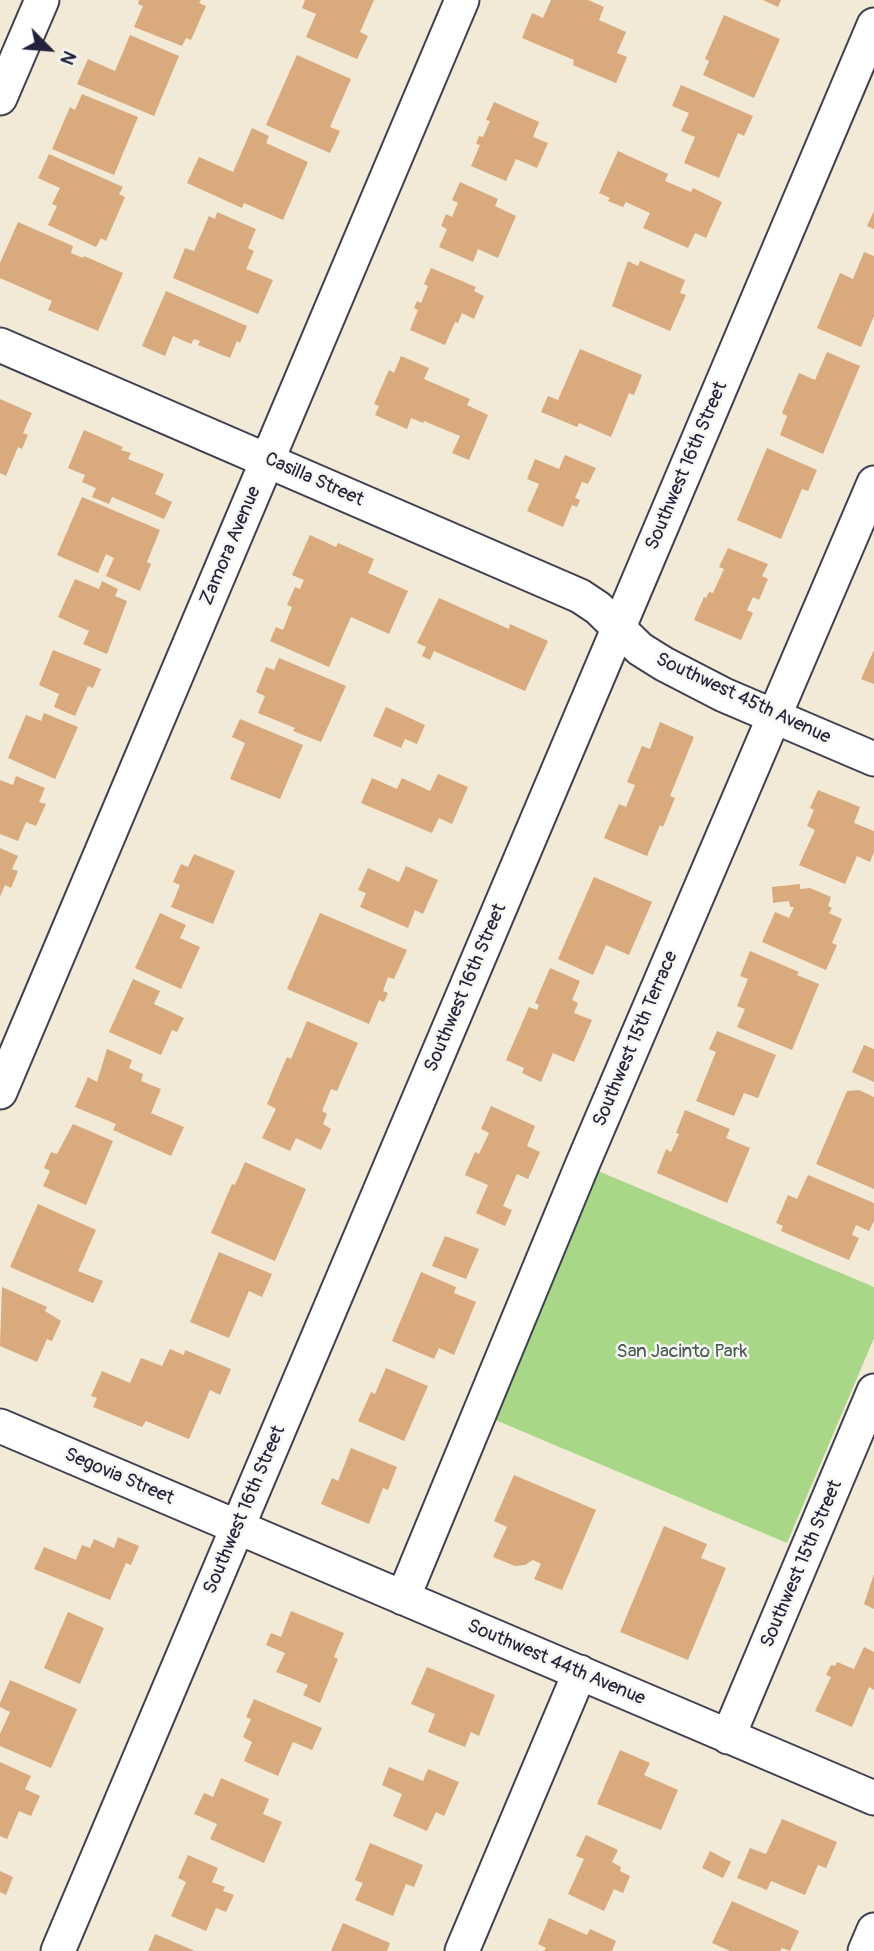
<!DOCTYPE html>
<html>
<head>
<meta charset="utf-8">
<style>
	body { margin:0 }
	#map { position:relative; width:874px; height:1951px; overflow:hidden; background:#f2ead7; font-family:Pangolin,sans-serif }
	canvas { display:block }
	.north { position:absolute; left:14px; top:14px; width:70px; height:70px; -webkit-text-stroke:5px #f6f6f2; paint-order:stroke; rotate:115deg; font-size:19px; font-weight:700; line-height:28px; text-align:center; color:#22223b }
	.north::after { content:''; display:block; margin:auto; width:24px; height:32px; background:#22223b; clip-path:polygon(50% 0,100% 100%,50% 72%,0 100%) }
</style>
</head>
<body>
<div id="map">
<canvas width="874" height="1951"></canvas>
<div class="north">N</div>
</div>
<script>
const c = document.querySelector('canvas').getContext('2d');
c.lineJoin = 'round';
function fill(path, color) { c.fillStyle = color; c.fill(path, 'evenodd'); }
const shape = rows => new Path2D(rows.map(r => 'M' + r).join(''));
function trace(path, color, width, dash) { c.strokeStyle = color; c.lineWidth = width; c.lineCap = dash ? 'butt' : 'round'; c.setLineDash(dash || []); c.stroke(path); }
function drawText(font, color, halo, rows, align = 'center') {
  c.font = font + ' Pangolin,sans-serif'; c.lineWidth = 5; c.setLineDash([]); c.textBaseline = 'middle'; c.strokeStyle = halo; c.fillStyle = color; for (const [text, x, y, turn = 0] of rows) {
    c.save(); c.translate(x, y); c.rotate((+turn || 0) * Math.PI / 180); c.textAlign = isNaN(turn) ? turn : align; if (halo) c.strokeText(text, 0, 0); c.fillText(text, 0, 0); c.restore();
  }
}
const green = shape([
	[598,1171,874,1287,874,1338,787,1543,493,1419]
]);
const building = shape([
	[139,0,201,0,199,3,206,6,191,40,186,38,182,46,134,27,143,6,138,4],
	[305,0,374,0,360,32,368,36,357,59,306,37,316,14,302,8],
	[551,0,588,0,604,7,599,20,626,32,617,53,627,57,616,83,573,65,574,60,522,38,532,13,543,18],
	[763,0,781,0,778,7],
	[724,15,780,39,754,98,703,75,709,61,705,59],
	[130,35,179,56,154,116,77,84,88,59,115,71],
	[297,55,351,79,330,127,340,131,330,153,266,125],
	[681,85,753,116,744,136,738,133,719,178,684,163,695,137,681,131,689,113,672,106],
	[82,94,138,117,114,175,52,149,70,107,75,110],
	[494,102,539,122,533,137,548,143,537,168,516,159,506,181,471,166,480,145,476,144,479,136,483,137,490,121,486,120],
	[252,128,269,136,266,143,308,162,283,220,244,203,242,208,187,183,199,157,233,172],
	[618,151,668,174,665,181,691,192,693,188,722,202,706,238,695,233,688,248,643,228,650,213,626,202,623,207,608,201,610,198,599,193],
	[49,154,123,187,119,194,125,197,106,241,101,238,96,247,48,225,57,206,52,204,60,188,38,178],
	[460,182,498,199,495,206,516,216,498,258,478,249,473,262,439,247,447,229,441,226,446,214,452,217,458,203,452,200],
	[874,211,874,229,867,226],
	[217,212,256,229,248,248,254,251,246,269,273,280,258,314,173,278,185,248,194,251,209,216,215,219],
	[18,222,73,246,71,253,83,258,84,256,123,273,98,331,48,310,52,301,0,278,0,263],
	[864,252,874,256,874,316,861,347,817,328,840,273,853,279],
	[628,261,638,266,640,261,685,280,680,293,686,295,670,331,612,306],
	[431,268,476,287,474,291,484,296,474,319,462,313,458,323,455,322,445,345,410,330,418,310,414,308,417,301,421,303,428,286,424,284],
	[166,291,247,326,240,343,237,341,230,358,198,345,200,341,194,339,191,344,173,336,165,356,142,346],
	[580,349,642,375,634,395,629,393,611,437,579,423,577,427,541,412,548,396,558,400],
	[827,352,860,366,823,454,780,435,787,416,782,413,799,373,815,380],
	[401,356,429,368,424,379,470,399,467,405,488,415,469,460,452,453,460,436,424,421,423,423,411,418,407,429,375,415,379,406,374,404,389,370,394,373],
	[0,399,32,413,23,433,28,435,22,449,18,447,6,476,0,473],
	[84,430,123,447,121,450,131,453,128,459,164,474,155,494,172,502,164,519,112,497,109,504,92,497,96,488,82,482,85,475,68,468],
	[767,448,817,470,808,491,802,489,781,539,737,520],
	[565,455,596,468,588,484,582,482,575,498,580,500,577,507,572,505,563,527,527,511,539,484,527,479,535,459,559,469],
	[82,497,160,530,147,562,151,564,140,591,106,576,114,558,106,554,98,573,57,555],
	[310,535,336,547,338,543,374,559,368,573,408,591,389,634,351,617,329,667,270,641,276,627,283,630,292,607,287,605,295,587,300,589,304,580,292,575],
	[728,548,768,564,762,576,768,579,759,600,753,597,747,610,753,613,741,640,694,620,704,597,706,598,709,592,713,593,724,569,719,567],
	[75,579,99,589,102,581,118,589,115,596,127,601,107,654,83,644,89,631,58,617],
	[439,598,509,629,510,624,548,641,525,691,434,651,430,660,422,656,426,647,417,643],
	[53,650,101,669,93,688,88,686,75,716,54,707,59,694,39,685],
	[874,650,874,684,861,679],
	[279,658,346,686,321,742,293,731,295,728,258,713,265,696,256,692,266,667,274,670],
	[386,707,425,725,417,744,405,739,401,748,373,736],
	[44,713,78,727,55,779,8,758,26,715,41,721],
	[240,719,303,745,280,799,230,779,245,743,232,737],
	[660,722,694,737,670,796,675,798,663,827,660,825,647,856,604,838,619,804,626,807,635,785,627,782,642,746,650,749],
	[438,774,468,787,452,824,439,818,432,833,361,803,372,778,397,789,402,778,430,791],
	[16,776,45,788,39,802,46,804,36,826,26,822,18,841,0,834,0,780,13,785],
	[818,790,860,807,854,823,874,831,874,852,870,862,857,856,845,884,799,865,815,830,807,826,814,810,810,808],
	[0,848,18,856,12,869,18,871,11,888,5,885,0,897],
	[194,854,235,871,213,924,171,907,180,885,173,882,181,864,188,867],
	[406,866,438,880,423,914,415,910,408,928,360,907,366,893,358,890,368,868,399,882],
	[594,877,652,902,629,955,606,945,593,975,558,959],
	[800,884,800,889,810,888,831,897,828,906,832,908,829,913,842,919,832,943,837,945,826,970,762,942,775,912,789,918,794,907,790,907,789,901,773,903,772,887],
	[160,913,186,925,180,938,200,947,181,989,135,968],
	[320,913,407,950,394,979,388,977,383,991,388,993,384,1002,379,1000,369,1024,287,989],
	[750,951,799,972,797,975,819,984,792,1050,737,1027,745,1009,737,1006,748,979,740,976],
	[550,968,580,981,572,1000,578,1003,574,1013,592,1020,574,1062,553,1053,541,1082,522,1073,524,1068,506,1060,529,1007,537,1010,539,1005,535,1003],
	[133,979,160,991,154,1004,184,1018,177,1032,172,1030,161,1055,109,1032],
	[307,1021,358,1043,337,1091,331,1089,322,1111,327,1114,323,1124,331,1129,321,1150,296,1138,290,1151,262,1138,276,1109,267,1104,287,1057,291,1059],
	[717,1031,776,1055,758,1098,744,1093,734,1116,696,1101,716,1052,709,1049],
	[864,1045,874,1049,874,1082,852,1072],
	[107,1049,132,1060,129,1068,143,1074,141,1081,161,1089,151,1113,184,1127,171,1156,113,1130,116,1124,75,1107,88,1077,97,1082],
	[859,1090,874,1097,874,1189,816,1164,847,1091],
	[491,1106,535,1126,527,1146,540,1152,528,1179,517,1174,503,1206,512,1210,505,1226,476,1213,488,1185,465,1175,475,1152,479,1154,489,1133,481,1129],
	[685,1110,730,1129,726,1138,750,1148,727,1203,657,1173,666,1149,671,1152,679,1134,676,1133],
	[73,1124,113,1141,86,1205,43,1186,50,1171,44,1168,51,1152,57,1154],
	[245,1162,306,1189,275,1261,211,1233,232,1184,235,1185],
	[808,1175,874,1203,874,1221,869,1231,856,1225,852,1235,859,1238,849,1260,781,1231,783,1226,776,1223,788,1195,797,1199],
	[38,1204,96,1230,78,1271,103,1281,93,1303,10,1267],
	[445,1236,479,1249,466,1279,432,1266],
	[219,1252,272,1274,262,1297,249,1291,229,1338,190,1322],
	[421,1272,456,1287,454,1293,476,1302,454,1355,439,1348,434,1359,392,1341],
	[2,1287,47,1307,45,1311,61,1321,52,1341,47,1339,37,1362,0,1346],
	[170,1349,184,1355,185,1350,231,1369,220,1395,210,1390,189,1439,146,1421,142,1427,93,1407,97,1398,91,1396,102,1371,130,1383,141,1358,162,1366],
	[386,1368,428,1386,404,1441,358,1421,371,1392,375,1394],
	[351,1448,397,1467,388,1490,383,1488,369,1524,321,1504,332,1478,338,1481],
	[514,1475,596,1510,562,1590,534,1579,541,1564,533,1560,525,1565,515,1566,493,1557,507,1527,494,1521],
	[664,1526,707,1544,701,1558,726,1568,688,1660,620,1632],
	[118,1537,139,1546,131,1565,126,1563,110,1600,34,1569,44,1547,76,1560,82,1545,90,1548,94,1539,114,1548],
	[874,1574,874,1609,864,1604],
	[291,1611,344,1633,334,1657,338,1659,320,1703,303,1695,308,1685,276,1672,285,1653,266,1645,271,1633,281,1637],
	[68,1612,104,1628,80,1684,44,1668],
	[864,1647,874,1652,874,1690,869,1687,852,1727,815,1711,831,1677,826,1675,831,1665,835,1666,837,1662,854,1669],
	[427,1667,495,1695,479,1736,471,1732,465,1747,428,1732,435,1714,411,1704],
	[10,1680,77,1709,51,1768,0,1746,0,1734,10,1712,0,1707,0,1703],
	[254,1699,322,1728,312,1750,293,1742,278,1776,244,1761,252,1742,243,1737,251,1719,246,1717],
	[620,1750,650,1763,644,1775,678,1790,661,1830,597,1804],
	[0,1762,31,1776,25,1789,40,1796,31,1816,19,1811,7,1839,0,1836],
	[389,1767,423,1781,428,1769,459,1782,444,1816,436,1812,427,1831,393,1816,402,1794,382,1785],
	[221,1778,269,1799,263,1814,282,1822,264,1863,210,1839,217,1824,194,1814,204,1793,213,1797],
	[782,1819,837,1842,826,1868,818,1865,805,1895,771,1881,767,1890,737,1878,750,1848,766,1854],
	[586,1835,618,1850,612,1862,621,1867,620,1871,630,1876,623,1893,614,1889,604,1911,568,1894,584,1859,576,1856],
	[370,1843,423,1865,414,1887,406,1884,393,1916,355,1900,363,1883,355,1880],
	[710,1851,731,1862,723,1878,702,1868],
	[188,1855,218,1868,212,1882,225,1887,223,1891,234,1895,226,1912,216,1908,206,1931,171,1916,186,1882,178,1878],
	[0,1871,13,1877,6,1895,0,1892],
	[732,1901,799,1931,790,1951,782,1948,780,1951,730,1951,712,1943],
	[549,1918,587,1935,590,1929,616,1941,612,1951,544,1951,546,1948,538,1944],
	[343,1923,390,1943,387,1951,331,1951],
	[155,1934,195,1951,148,1951]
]);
const minor = shape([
	[0,98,42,0],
	[0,345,580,596,598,608,640,649,664,664,724,695,874,759],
	[0,1092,462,0],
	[0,1426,874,1798],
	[403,1598,583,1163,874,483],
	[728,1737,874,1391],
	[58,1951,874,25],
	[462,1951,580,1672],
	[865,1951,874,1930]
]);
const streetNames = [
	["Southwest 16th Street",687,466,-67],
	["Casilla Street",314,480,24],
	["Zamora Avenue",231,546,-67],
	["Southwest 45th Avenue",743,699,25],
	["Southwest 16th Street",466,988,-67],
	["Southwest 15th Terrace",636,1039,-67],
	["Segovia Street",119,1477,23],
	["Southwest 16th Street",245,1510,-67],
	["Southwest 15th Street",802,1564,-67],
	["Southwest 44th Avenue",556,1663,23]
];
const parkNames = [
	["San Jacinto Park",682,1352]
];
fill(green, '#a8d887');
fill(building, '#d8aa7d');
trace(minor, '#414052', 37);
trace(minor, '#fff', 33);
drawText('19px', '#22223b', '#f6f6f2', streetNames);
drawText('19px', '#4a5952', '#f6f6f2', parkNames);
</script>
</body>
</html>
